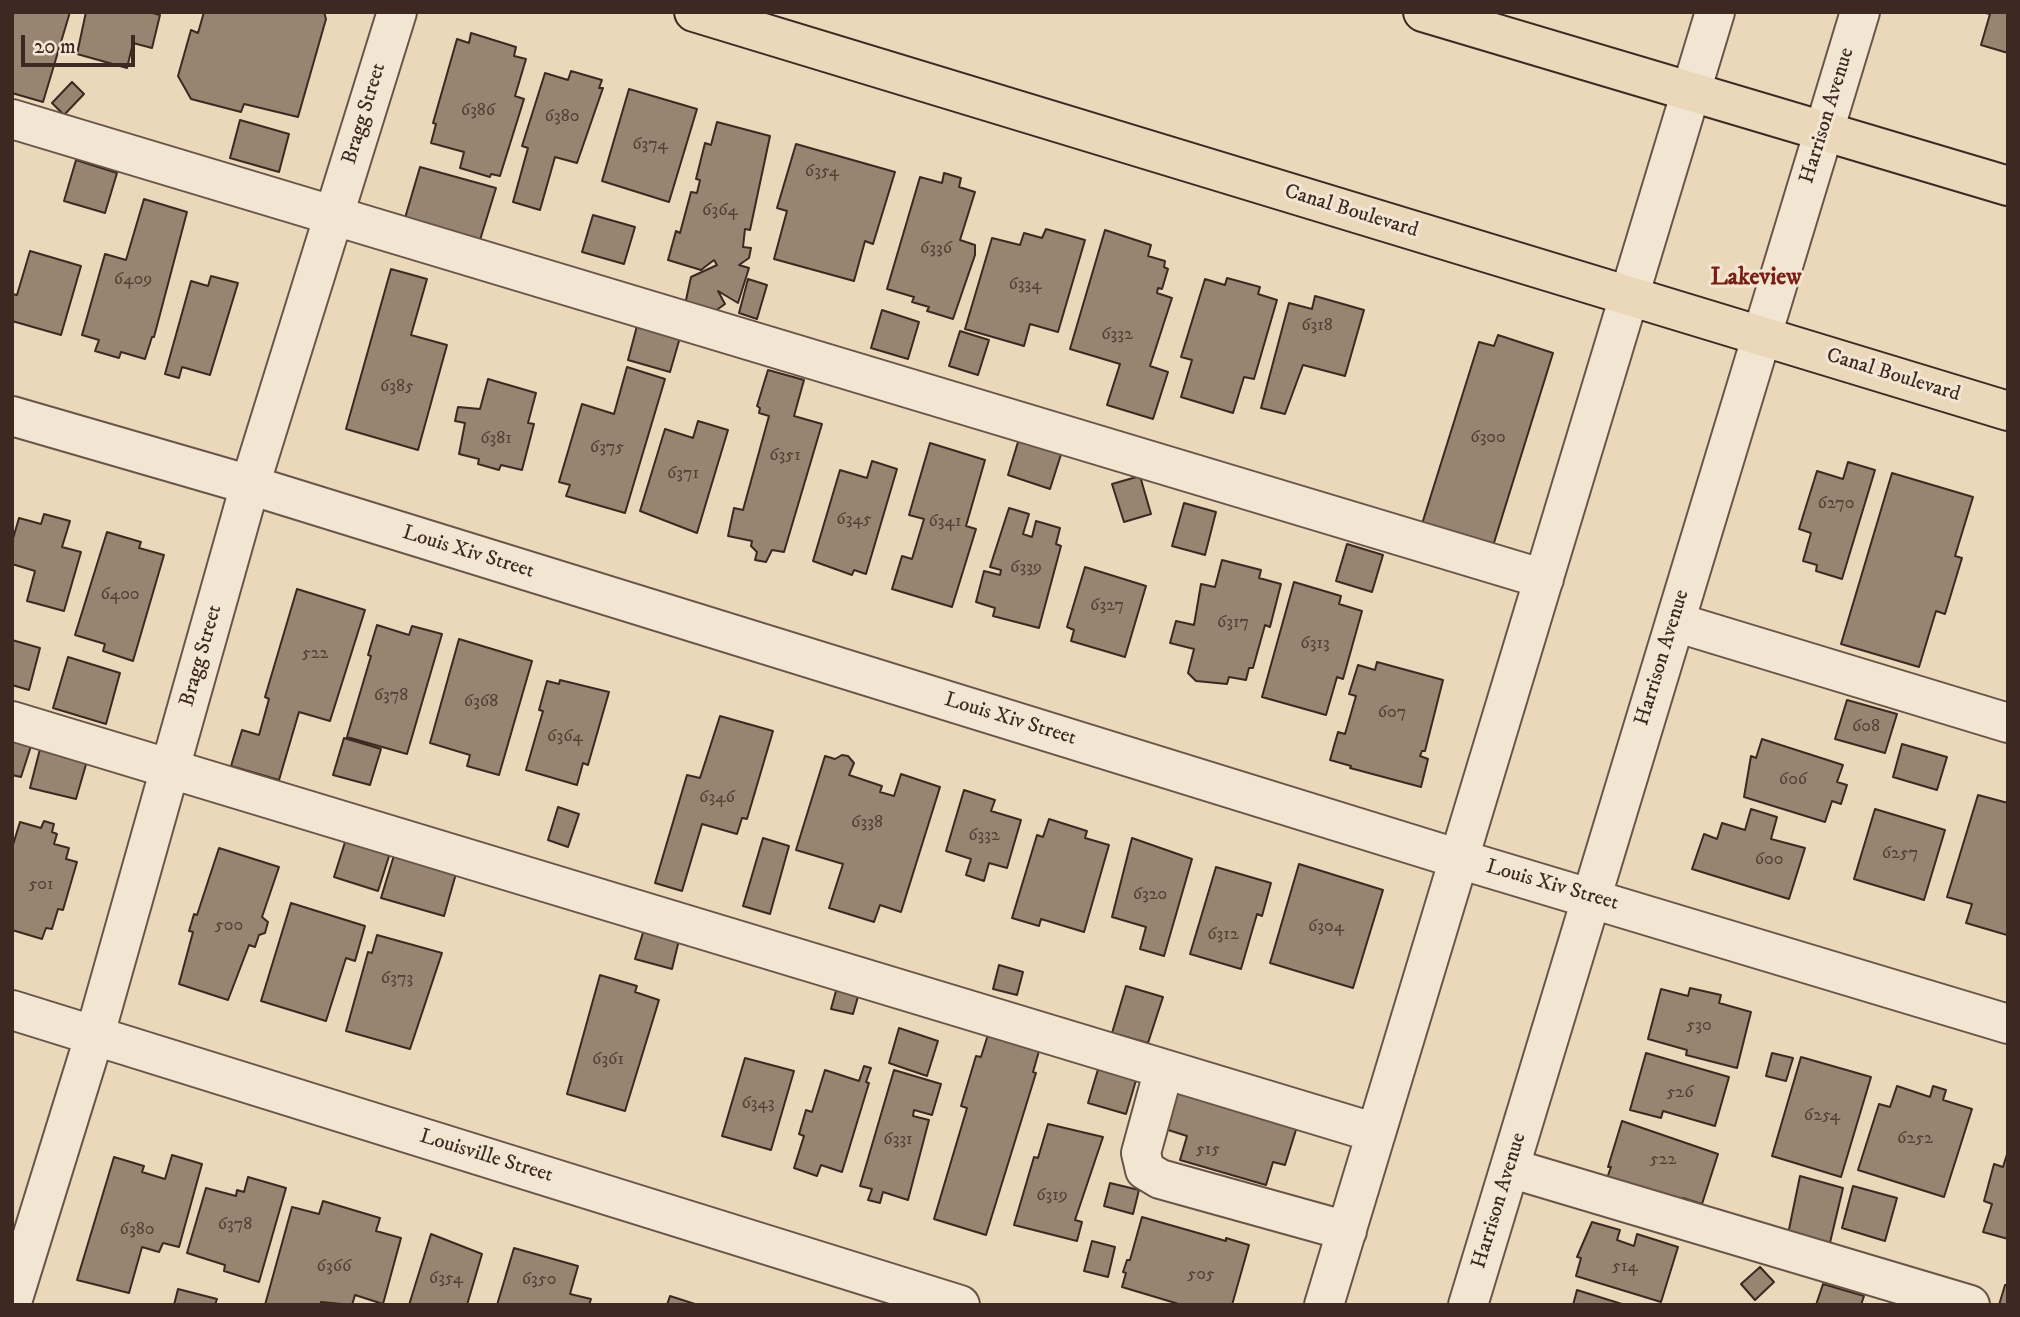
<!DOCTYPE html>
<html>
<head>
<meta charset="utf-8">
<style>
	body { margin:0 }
	#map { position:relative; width:2020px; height:1317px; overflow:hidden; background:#ebd8bb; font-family:"IM FELL DW Pica",serif }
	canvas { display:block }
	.frame { position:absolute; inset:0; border:14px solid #3d2921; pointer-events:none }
	.scale { position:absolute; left:21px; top:35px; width:114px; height:32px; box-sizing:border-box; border:4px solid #3d2921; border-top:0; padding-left:9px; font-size:21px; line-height:24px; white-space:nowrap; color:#3d2921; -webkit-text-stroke:5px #f2e6d3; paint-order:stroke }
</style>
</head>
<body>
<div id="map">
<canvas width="2020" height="1317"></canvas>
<div class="frame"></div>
<div class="scale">20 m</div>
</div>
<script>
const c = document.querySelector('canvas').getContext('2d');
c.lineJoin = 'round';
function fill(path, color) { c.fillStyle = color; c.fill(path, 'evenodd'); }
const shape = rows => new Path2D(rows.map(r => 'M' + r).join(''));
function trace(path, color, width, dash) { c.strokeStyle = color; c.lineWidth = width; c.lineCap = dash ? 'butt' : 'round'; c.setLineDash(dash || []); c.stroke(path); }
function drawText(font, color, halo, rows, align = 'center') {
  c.font = font + ' "IM FELL DW Pica",serif'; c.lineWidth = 6; c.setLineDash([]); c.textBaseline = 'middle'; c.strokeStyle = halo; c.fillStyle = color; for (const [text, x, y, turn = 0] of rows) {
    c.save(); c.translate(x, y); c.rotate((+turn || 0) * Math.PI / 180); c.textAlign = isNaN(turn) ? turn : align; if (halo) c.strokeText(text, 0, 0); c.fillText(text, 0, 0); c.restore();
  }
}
const building = shape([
	[12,12,70,12,43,102,12,93,12,12],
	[86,12,149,12,160,15,152,48,133,43,127,68,77,54,86,12],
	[204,12,324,12,326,19,298,117,244,104,241,112,191,99,178,76,191,30,198,33,204,12],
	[1981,12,2008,12,2008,53,1981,45,1990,14,1981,12],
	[471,33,516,47,514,56,526,59,515,96,524,99,500,176,491,174,490,177,460,168,464,152,431,143,436,124,433,123,457,39,469,43,471,33],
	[571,71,602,80,599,88,603,88,577,163,555,157,540,210,513,202,528,148,522,146,545,73,568,80,571,71],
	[72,82,84,94,64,115,52,103,72,82],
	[629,89,697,109,669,202,602,181,629,89],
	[240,120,289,134,279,172,230,158,240,120],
	[717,122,770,136,750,230,745,229,743,247,751,248,749,258,739,265,749,268,738,303,718,291,725,304,711,314,695,310,686,300,691,277,717,265,714,260,701,270,668,260,676,231,680,233,691,192,697,193,700,180,696,179,705,143,711,145,717,122],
	[796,144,895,172,873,244,865,241,854,281,774,259,787,211,777,208,796,144],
	[76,160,117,173,105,213,64,201,76,160],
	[420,167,496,188,480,240,405,218,420,167],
	[944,173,961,178,959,187,975,192,960,240,975,245,975,255,953,319,927,311,929,307,912,302,914,297,887,289,920,177,942,183,944,173],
	[144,199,187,212,154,337,152,337,145,359,121,352,119,358,95,351,99,340,82,335,105,254,126,260,144,199],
	[593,215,635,227,624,264,582,252,593,215],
	[1046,229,1085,240,1058,332,1030,324,1024,346,965,329,992,238,1020,245,1024,233,1042,238,1046,229],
	[1105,230,1151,245,1148,256,1165,261,1164,267,1168,269,1162,289,1158,288,1157,293,1172,298,1150,366,1168,372,1153,419,1107,405,1120,364,1070,349,1105,230],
	[30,251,81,266,61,335,12,321,12,294,17,295,30,251],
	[391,269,427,279,411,335,447,345,418,450,346,429,391,269],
	[211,276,238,283,210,375,182,367,179,378,165,374,191,281,208,286,211,276],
	[1227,278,1260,287,1258,294,1277,300,1254,379,1244,377,1233,413,1181,397,1192,360,1181,357,1205,279,1225,285,1227,278],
	[748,279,767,285,757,319,739,313,748,279],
	[1315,296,1364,310,1345,376,1303,365,1285,414,1261,408,1289,303,1312,309,1315,296],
	[882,310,919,322,908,359,871,348,882,310],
	[638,322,681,334,670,372,628,360,638,322],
	[960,331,989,340,978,375,949,366,960,331],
	[1498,335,1553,353,1493,546,1422,524,1479,342,1494,346,1498,335],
	[627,367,665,379,625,513,566,496,570,485,559,482,582,404,614,414,627,367],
	[768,370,804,380,794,416,822,424,784,552,772,550,766,562,755,560,757,552,751,546,752,541,728,536,734,508,743,510,769,416,759,413,760,408,757,406,768,370],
	[488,379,536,393,528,423,534,424,522,470,501,465,499,470,478,464,479,459,459,454,465,423,455,421,458,407,480,409,488,379],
	[698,421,728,430,697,533,640,511,665,429,693,438,698,421],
	[1021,432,1064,445,1050,489,1008,475,1021,432],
	[930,443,985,460,966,526,976,529,952,607,892,589,902,556,912,559,924,519,909,515,930,443],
	[872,461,897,469,866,574,854,570,852,575,813,561,840,470,867,478,872,461],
	[1848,462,1875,470,1842,579,1816,571,1817,565,1803,561,1811,533,1799,529,1817,471,1843,479,1848,462],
	[1892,473,1973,497,1955,556,1962,558,1945,614,1936,611,1919,667,1841,644,1892,473],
	[1140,476,1151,514,1124,522,1112,484,1140,476],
	[1184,503,1216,512,1205,555,1172,546,1184,503],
	[1009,508,1029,514,1023,534,1032,537,1036,521,1060,528,1056,544,1061,546,1039,628,993,616,995,608,976,602,984,571,1000,575,1001,570,990,567,1009,508],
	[44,514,70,521,62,547,81,552,64,611,27,601,35,571,12,564,12,542,19,518,41,524,44,514],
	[107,532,141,542,139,548,164,555,133,661,103,651,105,644,75,635,107,532],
	[1347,544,1383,555,1372,592,1336,581,1347,544],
	[1222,560,1261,570,1259,578,1281,584,1270,627,1265,625,1253,668,1249,668,1246,680,1229,677,1227,684,1196,681,1188,673,1194,649,1170,643,1176,621,1194,625,1201,584,1215,587,1222,560],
	[1085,567,1146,586,1125,657,1071,641,1074,630,1067,627,1085,567],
	[1294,582,1341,596,1339,604,1362,611,1343,679,1337,677,1326,715,1262,697,1294,582],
	[297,589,365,610,330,721,299,712,279,780,231,766,242,730,259,735,269,699,265,697,297,589],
	[377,625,409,635,412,626,442,634,407,754,347,737,371,656,368,655,377,625],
	[459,639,532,661,499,775,467,766,470,755,430,743,459,639],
	[12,640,40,648,29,690,12,685,12,640],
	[68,657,120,673,106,724,53,708,68,657],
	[1377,662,1443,680,1425,751,1422,751,1420,756,1428,759,1421,787,1350,768,1351,766,1330,760,1338,732,1345,734,1356,696,1349,694,1358,665,1375,670,1377,662],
	[560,680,609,692,588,765,583,763,577,785,526,770,543,711,539,710,547,681,559,684,560,680],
	[1847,700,1897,714,1885,753,1835,739,1847,700],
	[720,716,773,731,747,819,742,818,737,834,702,824,682,891,655,883,687,775,700,778,720,716],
	[344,738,381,749,370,785,333,775,344,738],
	[1762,739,1843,765,1837,782,1847,785,1841,804,1832,801,1825,822,1744,797,1751,756,1756,758,1762,739],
	[12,740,31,746,21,777,12,775,12,740],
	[1902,744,1947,757,1937,790,1893,777,1902,744],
	[40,749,87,761,76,799,30,788,40,749],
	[842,755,848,756,854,763,849,775,882,786,880,792,894,796,901,774,940,787,901,912,880,905,874,922,829,908,843,864,796,850,825,756,835,759,842,755],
	[964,790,995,800,991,811,1021,820,1007,868,989,863,984,881,966,875,971,859,946,851,964,790],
	[1978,795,2008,803,2007,935,1966,923,1972,904,1947,897,1978,795],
	[558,807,579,814,568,847,548,840,558,807],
	[1751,809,1777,817,1771,839,1805,848,1789,899,1692,869,1704,834,1717,839,1722,823,1745,830,1751,809],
	[1875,809,1945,830,1924,900,1854,879,1875,809],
	[1049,819,1087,831,1085,838,1109,845,1084,932,1041,919,1039,926,1012,918,1037,835,1043,837,1049,819],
	[44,821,54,824,52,832,57,834,54,844,69,848,66,859,77,862,63,910,58,909,52,929,46,928,42,939,12,930,12,848,20,822,41,828,44,821],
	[763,838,789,846,770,914,743,906,763,838],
	[1132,838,1192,859,1164,956,1140,949,1146,927,1112,917,1132,838],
	[346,839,390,853,378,891,334,877,346,839],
	[219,848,279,867,262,917,268,922,265,933,259,935,255,947,249,945,228,1000,179,984,193,932,189,931,194,914,197,915,219,848],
	[395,852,457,870,444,916,381,898,395,852],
	[1299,864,1383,890,1353,988,1270,963,1299,864],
	[1216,867,1271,883,1262,916,1257,914,1241,969,1190,954,1216,867],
	[291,903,365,926,355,961,346,958,326,1021,261,1001,291,903],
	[645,926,680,936,672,969,635,959,645,926],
	[377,935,442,953,410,1049,346,1031,368,952,372,953,377,935],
	[999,965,1023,972,1017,995,993,989,999,965],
	[600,975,637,986,635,992,659,1000,625,1111,567,1094,600,975],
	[839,980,861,986,853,1014,831,1009,839,980],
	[1126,986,1163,997,1148,1043,1112,1033,1126,986],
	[1690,988,1721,995,1719,1003,1751,1012,1737,1068,1686,1055,1687,1050,1648,1039,1661,989,1688,996,1690,988],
	[899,1028,938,1041,927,1076,889,1063,899,1028],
	[990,1028,1041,1044,1033,1072,1036,1073,986,1235,934,1219,967,1108,961,1106,976,1056,981,1057,990,1028],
	[1646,1053,1729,1077,1715,1126,1663,1111,1661,1118,1630,1110,1646,1053],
	[1772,1053,1793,1058,1786,1081,1766,1076,1772,1053],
	[1801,1057,1871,1077,1841,1177,1772,1156,1801,1057],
	[745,1058,794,1071,771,1150,722,1136,745,1058],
	[864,1066,871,1068,866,1082,869,1083,842,1172,821,1165,817,1176,794,1168,804,1136,799,1134,806,1110,812,1112,825,1070,859,1081,864,1066],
	[1099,1066,1137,1077,1126,1114,1088,1103,1099,1066],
	[894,1070,941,1084,932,1115,914,1110,913,1116,929,1120,908,1200,883,1192,880,1203,868,1200,872,1189,860,1186,894,1070],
	[1179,1081,1300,1117,1285,1165,1273,1162,1266,1185,1180,1160,1187,1136,1165,1129,1179,1081],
	[1897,1086,1930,1097,1933,1086,1946,1090,1943,1100,1972,1109,1944,1197,1858,1170,1879,1104,1890,1107,1897,1086],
	[1622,1121,1718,1154,1702,1204,1683,1198,1682,1202,1607,1178,1611,1167,1608,1167,1622,1121],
	[1048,1124,1103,1137,1075,1220,1082,1222,1077,1241,1014,1225,1034,1157,1038,1158,1048,1124],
	[2008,1151,2008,1239,1983,1232,1992,1204,1984,1201,1994,1164,2003,1167,2008,1151],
	[172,1155,202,1164,179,1247,163,1243,159,1252,142,1247,129,1293,77,1280,114,1157,144,1166,142,1172,165,1179,172,1155],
	[1800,1176,1843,1188,1828,1251,1787,1239,1800,1176],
	[248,1177,286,1188,259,1282,224,1271,225,1265,187,1253,206,1188,236,1196,237,1190,244,1192,248,1177],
	[1110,1183,1139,1190,1133,1214,1104,1206,1110,1183],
	[1853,1186,1897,1198,1885,1241,1842,1228,1853,1186],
	[323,1201,380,1218,376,1231,401,1238,383,1304,355,1295,352,1305,321,1302,320,1305,265,1305,292,1207,319,1214,323,1201],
	[1142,1217,1226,1241,1226,1238,1249,1245,1232,1305,1182,1305,1122,1287,1126,1273,1123,1272,1127,1260,1130,1260,1142,1217],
	[1592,1222,1620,1230,1617,1240,1634,1246,1637,1234,1678,1247,1661,1302,1576,1276,1581,1258,1577,1257,1592,1222],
	[431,1234,482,1254,467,1305,409,1305,431,1234],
	[1092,1241,1115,1247,1108,1277,1084,1271,1092,1241],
	[514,1248,578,1266,570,1294,591,1299,589,1305,497,1305,514,1248],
	[1760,1267,1774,1282,1755,1300,1741,1284,1760,1267],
	[1823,1284,1864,1296,1861,1305,1816,1305,1823,1284],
	[2005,1285,2008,1285,2008,1305,1999,1305,2005,1285],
	[178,1289,217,1299,215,1305,174,1305,178,1289],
	[1577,1290,1625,1305,1573,1305,1577,1290],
	[670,1296,698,1305,667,1305,670,1296]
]);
const minor = shape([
	[12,119,1544,579],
	[12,416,250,485,1459,859,2008,1024],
	[1675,622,2008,723],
	[12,721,1376,1133],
	[12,1010,960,1305],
	[1164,1069,1141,1153,1145,1170,1160,1179,1347,1231],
	[1510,1168,1970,1305],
	[12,1302,95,1034,250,485,397,12],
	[1324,1305,1715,12],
	[1468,1305,1860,12]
]);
const major = shape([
	[694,12,2008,411],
	[1423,12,2008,186]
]);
const numberNames = [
	["6386",478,111],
	["6380",562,117],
	["6374",650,145],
	["6354",822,172],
	["6364",720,211],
	["6336",936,249],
	["6409",133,280],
	["6334",1025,285],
	["6318",1317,326],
	["6332",1117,335],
	["6385",397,387],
	["6300",1488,438],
	["6381",496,439],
	["6375",607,448],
	["6351",785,456],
	["6371",683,474],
	["6270",1836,504],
	["6345",854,520],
	["6341",945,522],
	["6339",1026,568],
	["6400",120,595],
	["6327",1107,606],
	["6317",1233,623],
	["6313",1315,644],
	["522",315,654],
	["6378",391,696],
	["6368",481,702],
	["607",1392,713],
	["608",1866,727],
	["6364",565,737],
	["606",1793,780],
	["6346",717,798],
	["6338",867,823],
	["6332",984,836],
	["6257",1900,854],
	["600",1769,860],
	["501",41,885],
	["6320",1150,895],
	["500",229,926],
	["6304",1326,927],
	["6312",1223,935],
	["6373",397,979],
	["530",1699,1026],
	["6361",608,1060],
	["526",1680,1093],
	["6343",758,1104],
	["6254",1822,1116],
	["6252",1915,1139],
	["6331",898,1140],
	["515",1208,1150],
	["522",1663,1160],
	["6319",1052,1196],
	["6378",235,1225],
	["6380",137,1230],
	["6366",334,1267],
	["514",1625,1267],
	["505",1201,1275],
	["6354",446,1279],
	["6350",539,1280]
];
const streetNames = [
	["Bragg Street",365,114,-73],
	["Harrison Avenue",1828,116,-73],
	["Canal Boulevard",1351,212,17],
	["Canal Boulevard",1893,376,17],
	["Louis Xiv Street",468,553,17],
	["Bragg Street",202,656,-74],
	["Harrison Avenue",1663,658,-73],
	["Louis Xiv Street",1010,720,17],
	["Louis Xiv Street",1552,886,16],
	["Louisville Street",486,1157,17],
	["Harrison Avenue",1500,1201,-73]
];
const quarterNames = [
	["Lakeview",1756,279]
];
fill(building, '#978471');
trace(building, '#3d2921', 2);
trace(minor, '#685548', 42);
trace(major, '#3d2921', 42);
trace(minor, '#f2e6d3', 38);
trace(major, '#ebd8bb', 38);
drawText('18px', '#544035', null, numberNames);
drawText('21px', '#3d2921', '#f2e6d3', streetNames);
drawText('bold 24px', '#7a1f14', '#f2e6d3', quarterNames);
</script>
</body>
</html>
